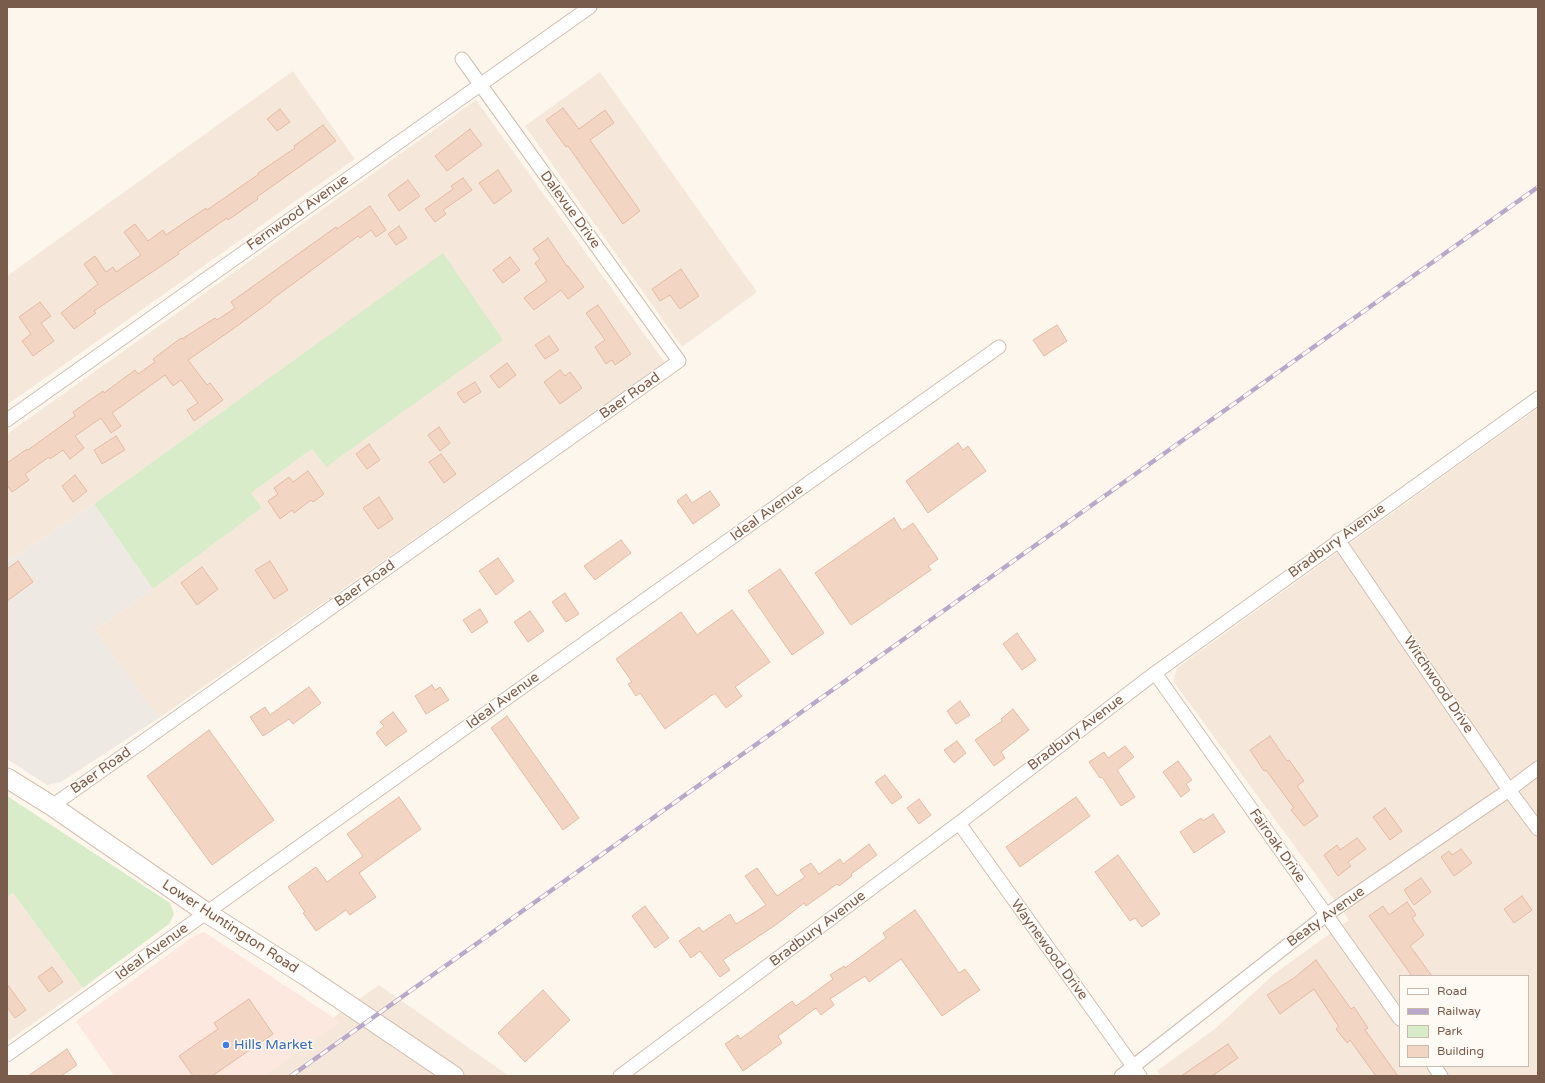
<!DOCTYPE html>
<html>
<head>
<meta charset="utf-8">
<style>
	body { margin:0 }
	#map { position:relative; width:1545px; height:1083px; overflow:hidden; background:#fdf6ec; font-family:"Varela Round",sans-serif }
	canvas { display:block }
	.frame { position:absolute; inset:0; border:8px solid #7a5c4d; pointer-events:none }
	.legend { position:absolute; left:1399px; top:975px; width:130px; height:92px; box-sizing:border-box; background:#fffaf3; border:1px solid #cabbb1; margin:0; padding:5px 7px; list-style:none; font-size:12px; color:#7a5c4d }
	.legend li { display:flex; align-items:center; gap:8px; height:20px }
	.legend b { width:20px; border:1px solid #cabbb1 }
</style>
</head>
<body>
<div id="map">
<canvas width="1545" height="1083"></canvas>
<div class="frame"></div>
<ul class="legend">
<li><b style="height:5px;background:#fff"></b>Road</li>
<li><b style="height:5px;background:#b9a8c9"></b>Railway</li>
<li><b style="height:11px;background:#d8ecc9"></b>Park</li>
<li><b style="height:11px;background:#f3d5c3"></b>Building</li>
</ul>
</div>
<script>
const c = document.querySelector('canvas').getContext('2d');
c.lineJoin = 'round';
function fill(path, color) { c.fillStyle = color; c.fill(path, 'evenodd'); }
const shape = rows => new Path2D(rows.map(r => 'M' + r).join(''));
function trace(path, color, width, dash) { c.strokeStyle = color; c.lineWidth = width; c.lineCap = dash ? 'butt' : 'round'; c.setLineDash(dash || []); c.stroke(path); }
function drawText(font, color, halo, rows, align = 'center') {
  c.font = font + ' "Varela Round",sans-serif'; c.lineWidth = 3; c.setLineDash([]); c.textBaseline = 'middle'; c.strokeStyle = halo; c.fillStyle = color; for (const [text, x, y, turn = 0] of rows) {
    c.save(); c.translate(x, y); c.rotate((+turn || 0) * Math.PI / 180); c.textAlign = isNaN(turn) ? turn : align; if (halo) c.strokeText(text, 0, 0); c.fillText(text, 0, 0); c.restore();
  }
}
const residential = shape([
	[293,71,355,159,7,405,7,276],
	[600,72,757,292,682,347,525,126],
	[476,100,665,363,159,718,95,630,153,589,262,508,251,493,312,449,325,466,443,254,94,504,7,562,7,434],
	[1538,408,1538,1076,1161,1076,1157,1071,1216,1028,1274,974,1349,920,1173,681,1177,668],
	[1400,976,1528,976,1528,1066,1400,1066],
	[13,893,83,988,7,1042,7,897],
	[379,985,509,1076,251,1076]
]);
const commercial = shape([
	[204,932,340,1022,264,1076,114,1076,76,1021,194,936]
]);
const industrial = shape([
	[94,504,153,589,95,630,159,718,61,782,47,785,7,759,7,562]
]);
const green = shape([
	[443,253,503,340,326,467,312,449,251,493,262,508,153,589,94,504],
	[7,796,170,903,174,914,169,924,83,988,13,893,7,897]
]);
const building = shape([
	[563,108,579,129,605,110,614,123,590,140,640,211,623,224,568,146,566,147,546,120,563,108],
	[280,109,290,122,277,131,267,119,280,109],
	[323,125,336,141,257,197,258,199,228,220,227,218,178,252,179,254,94,311,96,313,74,329,61,313,98,284,84,264,95,256,106,272,113,267,116,272,141,255,124,232,135,224,148,241,163,230,166,235,206,208,207,210,259,174,258,173,295,148,294,146,323,125],
	[470,129,482,145,447,171,435,156,470,129],
	[498,170,512,191,494,204,479,183,498,170],
	[463,178,472,190,443,210,446,214,435,222,425,209,453,189,451,186,463,178],
	[408,180,420,196,399,211,388,195,408,180],
	[370,206,386,230,376,237,371,230,360,238,358,236,271,300,271,301,233,329,188,360,207,385,210,383,223,400,194,421,187,410,198,403,181,380,173,386,165,375,112,413,121,426,111,433,101,418,75,436,84,448,70,459,63,450,50,459,49,457,25,474,29,480,12,492,7,485,7,463,27,449,28,450,75,416,73,412,103,391,104,393,135,370,138,374,155,362,153,359,181,338,182,339,215,318,217,320,235,308,231,302,336,227,337,229,370,206],
	[399,226,407,238,396,245,388,234,399,226],
	[548,238,567,266,568,266,584,287,568,299,561,290,534,310,524,298,547,281,535,263,540,259,533,249,548,238],
	[510,257,520,270,503,283,493,270,510,257],
	[681,269,699,296,680,309,670,295,660,301,652,289,681,269],
	[40,302,51,316,41,323,54,341,33,356,22,341,31,334,19,317,40,302],
	[598,305,631,354,615,365,612,360,606,364,595,347,605,340,586,313,598,305],
	[1057,325,1067,341,1044,356,1033,340,1057,325],
	[549,336,559,350,545,359,535,345,549,336],
	[507,363,516,375,499,388,490,376,507,363],
	[560,370,565,376,570,372,582,388,560,404,544,382,560,370],
	[475,382,481,392,464,403,457,393,475,382],
	[439,427,450,443,440,451,428,435,439,427],
	[116,436,125,450,102,464,94,450,116,436],
	[958,443,963,450,968,446,986,471,928,513,906,481,958,443],
	[369,444,380,460,367,469,356,454,369,444],
	[441,454,456,474,444,483,429,462,441,454],
	[308,471,324,494,313,502,311,500,294,513,292,510,280,519,268,501,278,494,274,488,289,477,293,482,308,471],
	[75,475,87,491,73,502,62,486,75,475],
	[710,491,720,505,693,524,677,501,686,494,692,503,710,491],
	[379,497,393,519,378,529,363,508,379,497],
	[894,518,902,531,913,523,938,559,928,566,931,570,851,625,815,573,894,518],
	[621,540,631,553,595,580,584,566,621,540],
	[498,558,514,581,496,595,479,571,498,558],
	[18,561,33,582,7,601,7,569,18,561],
	[270,561,288,590,274,599,255,570,270,561],
	[202,567,218,589,197,605,181,583,202,567],
	[780,569,824,633,792,655,748,591,780,569],
	[565,593,579,614,566,622,552,602,565,593],
	[480,609,488,622,472,633,463,620,480,609],
	[732,610,770,662,735,687,742,696,726,708,715,693,665,729,640,693,636,696,628,684,632,682,616,659,681,612,697,635,732,610],
	[530,611,544,631,528,642,514,622,530,611],
	[1017,633,1036,660,1022,670,1003,644,1017,633],
	[432,685,435,690,440,687,449,700,426,714,415,696,432,685],
	[309,687,321,703,293,724,289,719,263,736,250,717,265,707,270,715,309,687],
	[960,701,970,715,956,724,947,711,960,701],
	[1013,709,1029,730,1001,752,1005,758,994,766,975,740,1002,721,1001,719,1013,709],
	[393,712,407,731,386,746,376,733,384,726,380,722,393,712],
	[507,716,579,818,563,830,491,728,507,716],
	[209,730,274,820,212,865,147,776,209,730],
	[1270,736,1287,761,1289,760,1304,781,1297,786,1318,816,1304,826,1291,810,1294,808,1266,770,1264,771,1250,750,1270,736],
	[957,741,966,753,954,763,944,750,957,741],
	[1125,746,1134,757,1117,770,1135,797,1121,806,1102,777,1100,778,1089,762,1104,752,1108,758,1125,746],
	[1178,761,1192,780,1186,784,1190,790,1181,797,1163,772,1178,761],
	[885,775,902,797,892,804,875,782,885,775],
	[399,797,421,829,359,873,376,897,350,915,346,910,316,931,303,913,305,912,288,887,316,867,327,882,363,856,347,834,399,797],
	[1076,797,1090,816,1020,867,1006,847,1076,797],
	[919,799,931,815,919,824,907,808,919,799],
	[1385,808,1402,831,1390,840,1373,817,1385,808],
	[1213,814,1225,832,1194,853,1180,832,1201,818,1203,821,1213,814],
	[1357,838,1366,849,1348,862,1351,866,1338,876,1324,855,1337,845,1340,850,1357,838],
	[869,844,877,855,851,874,852,876,839,886,837,884,806,906,804,903,777,924,723,960,730,970,720,977,700,951,691,958,679,941,699,927,703,932,730,914,736,924,766,905,745,876,757,868,777,896,805,877,800,870,811,863,819,874,840,859,843,864,869,844],
	[1461,849,1472,863,1454,876,1441,857,1449,851,1452,855,1461,849],
	[1118,855,1160,914,1142,927,1135,918,1130,921,1095,872,1118,855],
	[1421,878,1431,892,1414,905,1404,890,1421,878],
	[1522,896,1532,910,1514,923,1504,909,1522,896],
	[1407,902,1416,915,1412,918,1424,935,1410,946,1432,976,1412,976,1369,916,1383,906,1389,915,1407,902],
	[645,906,669,938,655,948,632,916,645,906],
	[915,910,959,973,965,969,980,990,942,1016,901,959,869,982,865,976,830,999,834,1005,821,1015,816,1008,778,1036,782,1043,743,1071,725,1044,738,1035,740,1039,792,1001,796,1006,833,979,830,975,844,966,845,968,886,938,883,933,915,910],
	[1316,960,1351,1009,1354,1007,1368,1028,1365,1030,1398,1076,1376,1076,1350,1040,1347,1043,1336,1029,1339,1027,1314,989,1280,1014,1267,995,1294,978,1316,960],
	[52,967,63,982,49,992,38,977,52,967],
	[7,984,26,1010,15,1018,7,1007,7,984],
	[543,990,570,1020,525,1062,498,1033,543,990],
	[249,999,273,1034,212,1076,193,1076,179,1056,218,1029,214,1023,249,999],
	[1228,1044,1238,1058,1212,1076,1181,1076,1228,1044],
	[67,1049,77,1065,61,1076,28,1076,67,1049]
]);
const street = shape([
	[7,420,590,7],
	[1338,540,1509,790,1538,829],
	[1155,673,1400,1019],
	[52,806,679,361,462,59],
	[959,823,1140,1076],
	[7,1055,999,347],
	[1434,1066,1441,1076],
	[620,1076,959,823,1155,673,1538,398],
	[1121,1076,1326,915,1509,790,1538,768]
]);
const secondary = shape([
	[7,778,52,806,207,913,306,976,454,1076]
]);
const rail = shape([
	[291,1076,1538,187]
]);
const markers = [
	[226,1045,4,"#3f7fe0"]
];
const streetNames = [
	["Dalevue Drive",570,210,54],
	["Fernwood Avenue",298,213,-35],
	["Baer Road",630,396,-35],
	["Ideal Avenue",767,513,-36],
	["Bradbury Avenue",1337,541,-36],
	["Baer Road",365,584,-35],
	["Witchwood Drive",1438,685,56],
	["Ideal Avenue",503,701,-36],
	["Bradbury Avenue",1076,733,-37],
	["Baer Road",101,771,-35],
	["Fairoak Drive",1277,846,55],
	["Beaty Avenue",1326,917,-36],
	["Lower Huntington Road",230,927,33],
	["Bradbury Avenue",818,929,-37],
	["Waynewood Drive",1049,950,54],
	["Ideal Avenue",152,952,-36]
];
const shopNames = [
	["Hills Market",234,1045]
];
fill(residential, '#f5e8da');
fill(commercial, '#fde8e0');
fill(industrial, '#efe9e4');
fill(green, '#d8ecc9');
fill(building, '#f3d5c3');
trace(building, '#e6bba3', 1);
trace(street, '#d1beb0', 15);
trace(secondary, '#d6c0b0', 21);
trace(street, '#fff', 13);
trace(secondary, '#fff', 19);
trace(rail, '#b9a8c9', 4.5);
trace(rail, '#fffaf3', 3, [9]);
for (const [x, y, r, color] of markers) { const dot = new Path2D(); dot.arc(x, y, r, 0, 2 * Math.PI); c.fillStyle = color; c.fill(dot); trace(dot, '#fffaf3', 1.5); }
drawText('14px', '#7a5c4d', '#fffaf3', streetNames);
drawText('14px', '#366cbe', '#fffaf3', shopNames, 'left');
</script>
</body>
</html>
